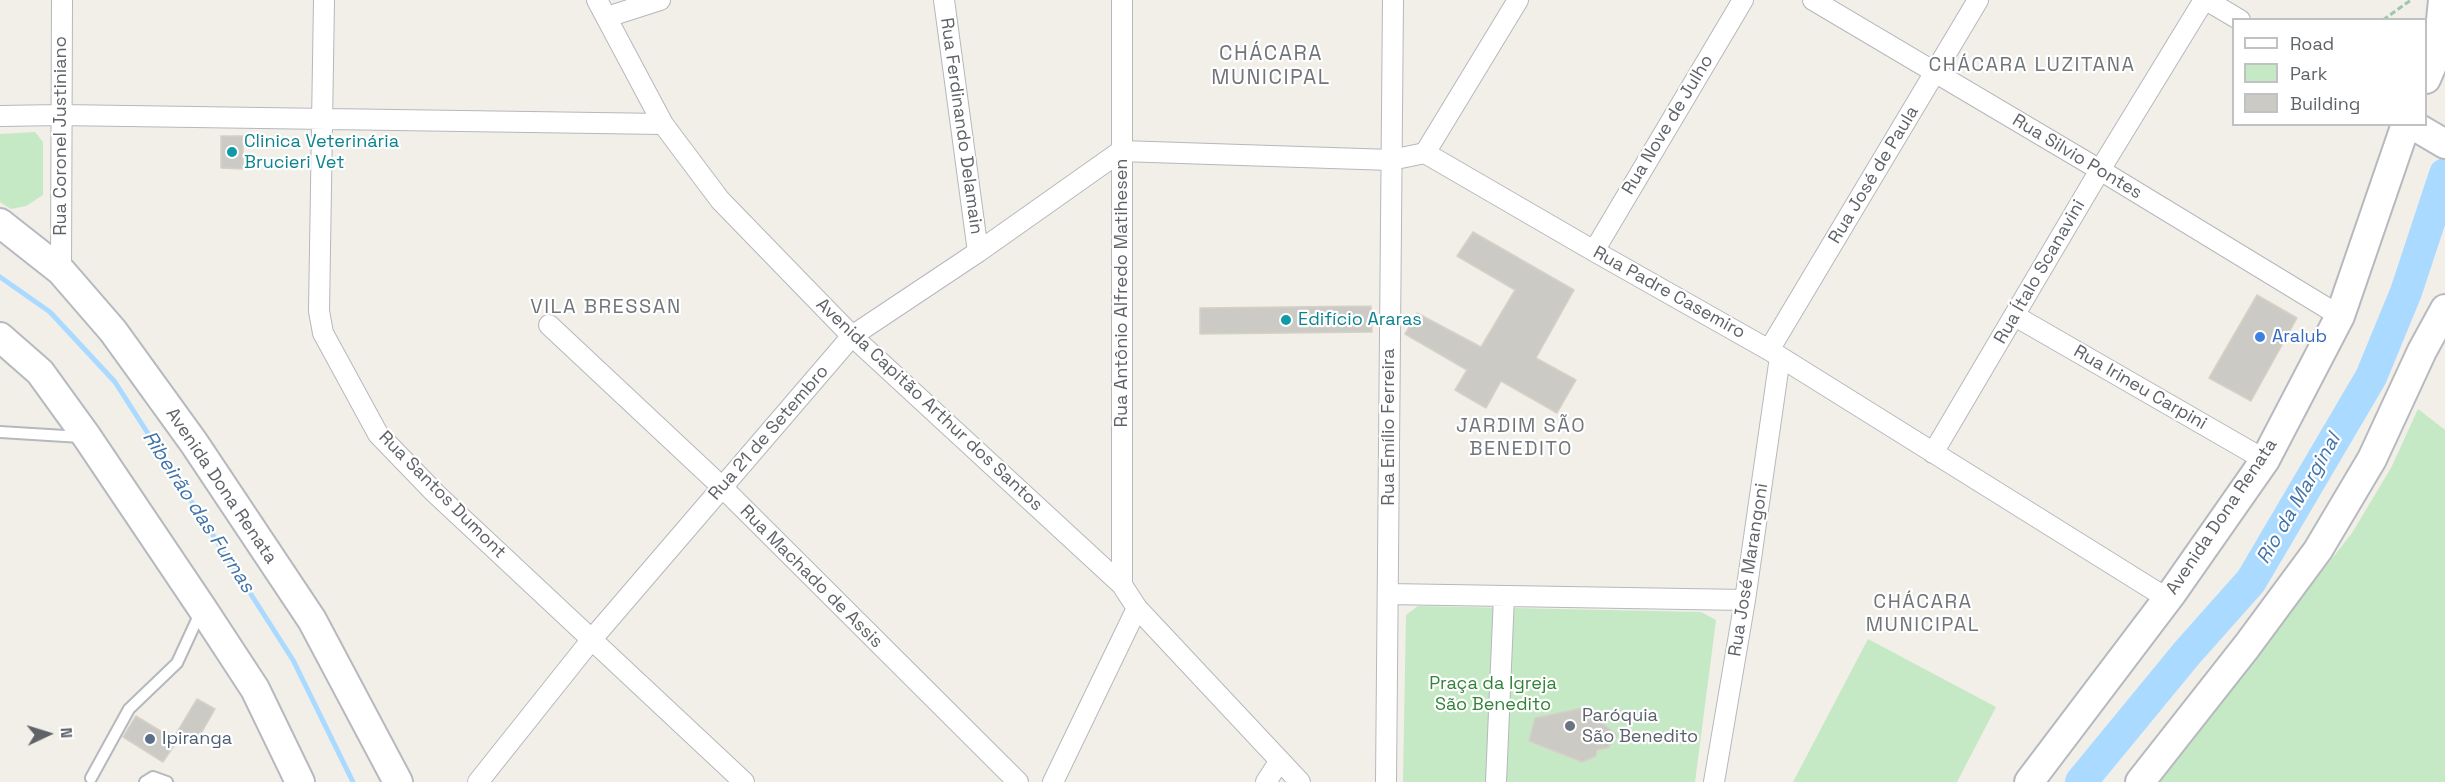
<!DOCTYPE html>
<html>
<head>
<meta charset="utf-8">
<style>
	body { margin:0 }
	#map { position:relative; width:2445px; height:782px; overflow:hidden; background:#f1efe8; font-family:"Space Grotesk",sans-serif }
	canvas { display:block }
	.legend { position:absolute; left:2232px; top:18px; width:195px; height:108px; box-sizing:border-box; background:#fff; border:2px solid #bfc1c3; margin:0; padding:8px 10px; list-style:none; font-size:18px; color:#5f6368 }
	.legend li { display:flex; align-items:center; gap:12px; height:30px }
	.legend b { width:30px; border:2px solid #bfc1c3 }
	.north { position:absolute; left:18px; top:704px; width:60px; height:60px; -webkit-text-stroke:4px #fff; paint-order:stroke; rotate:86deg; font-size:16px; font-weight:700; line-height:24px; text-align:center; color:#5f6368 }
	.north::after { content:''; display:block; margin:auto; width:21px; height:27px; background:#5f6368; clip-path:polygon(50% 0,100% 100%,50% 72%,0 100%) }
</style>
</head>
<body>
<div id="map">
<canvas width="2445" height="782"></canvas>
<ul class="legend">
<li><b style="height:8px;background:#fff"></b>Road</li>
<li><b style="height:16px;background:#c5e8c5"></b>Park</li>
<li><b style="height:16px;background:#cccac5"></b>Building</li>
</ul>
<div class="north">N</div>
</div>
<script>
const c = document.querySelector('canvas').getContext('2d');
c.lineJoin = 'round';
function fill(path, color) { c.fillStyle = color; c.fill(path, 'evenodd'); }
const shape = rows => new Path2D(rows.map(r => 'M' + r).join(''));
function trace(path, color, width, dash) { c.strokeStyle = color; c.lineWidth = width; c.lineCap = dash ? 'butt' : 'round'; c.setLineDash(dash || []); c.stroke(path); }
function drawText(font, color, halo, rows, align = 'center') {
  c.font = font + ' "Space Grotesk",sans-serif'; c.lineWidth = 4.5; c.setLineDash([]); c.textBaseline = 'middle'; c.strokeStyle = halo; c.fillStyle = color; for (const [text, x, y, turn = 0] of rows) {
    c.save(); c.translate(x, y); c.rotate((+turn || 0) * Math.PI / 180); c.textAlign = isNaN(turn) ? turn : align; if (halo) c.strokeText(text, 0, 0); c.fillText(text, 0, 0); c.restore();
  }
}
const green = shape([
	[35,132,43,142,43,195,26,206,11,209,0,202,0,134],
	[2418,409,2445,430,2445,782,2157,782,2352,533,2391,468],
	[1418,606,1701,612,1716,620,1695,782,1403,782,1406,615],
	[1868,639,1996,707,1957,782,1793,782]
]);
const stream = shape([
	[0,277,50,312,115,382,293,660,353,782]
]);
const river = shape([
	[2081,782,2187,653,2251,581,2371,377,2406,292,2445,174]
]);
const building = shape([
	[221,136,243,136,243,169,221,168,221,136],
	[1473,232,1574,290,1536,358,1576,380,1557,413,1501,381,1486,408,1455,390,1467,370,1405,334,1417,313,1481,347,1515,290,1457,256,1473,232],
	[2257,295,2297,318,2251,401,2209,378,2257,295],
	[1371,306,1372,332,1200,334,1200,308,1371,306],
	[197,699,215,709,195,744,176,734,197,699],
	[1583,708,1617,735,1608,748,1597,750,1596,756,1582,762,1529,741,1535,718,1583,708],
	[136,716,177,741,163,762,123,737,136,716]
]);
const path = shape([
	[2383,20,2411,0]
]);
const service = shape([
	[0,432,81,437],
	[91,778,129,709,177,663,201,611],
	[145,782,153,777,167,782]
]);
const minor = shape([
	[324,0,319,311,323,333,378,434,435,493,744,782],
	[597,0,663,124,720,200,852,336,1122,585,1137,608,1300,782],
	[944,0,978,252],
	[1122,0,1122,585],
	[1813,0,2100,170,2340,316],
	[2206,0,2240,20],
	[607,17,660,0],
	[0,116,60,115,663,124],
	[1425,153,1518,0],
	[1594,251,1743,0],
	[61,271,62,0],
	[2015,316,2265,460],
	[549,325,722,487,1018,782],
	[1769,350,1978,0],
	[1933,453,2100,170,2204,0],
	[1388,594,1745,600],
	[478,782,592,639,852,336,978,252,1121,151,1391,160,1425,153,1594,251,1769,350,2168,599],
	[1053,782,1137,608],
	[1266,782,1279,762],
	[1386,782,1393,0],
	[1496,782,1504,596],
	[1714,782,1745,600,1780,357]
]);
const secondary = shape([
	[2426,79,2438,51,2443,0],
	[2411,124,2445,144],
	[0,223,61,271,113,331,194,443,312,620,398,782],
	[0,337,40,372,87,437,202,608,255,689,300,782],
	[2029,782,2172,593,2265,460,2340,316,2406,124],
	[2140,782,2247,646,2318,550,2372,459,2422,351,2445,309]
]);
const markers = [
	[232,152,6,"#0f9aa8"],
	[1286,320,6,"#0f9aa8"],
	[2260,337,6,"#3f7fe0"],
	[1570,726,6,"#6b7280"],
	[150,739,6,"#5c6f8a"]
];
const streetNames = [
	["Rua Nove de Julho",1668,125,-59],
	["Rua Ferdinando Delamain",961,126,82],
	["Rua Coronel Justiniano",61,136,-90],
	["Rua Silvio Pontes",2077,157,31],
	["Rua José de Paula",1874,175,-59],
	["Rua Ítalo Scanavini",2040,272,-60],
	["Rua Antônio Alfredo Matihesen",1122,293,-90],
	["Rua Padre Casemiro",1669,293,29],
	["Rua Irineu Carpini",2140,388,30],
	["Avenida Capitão Arthur dos Santos",929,405,43],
	["Rua Emílio Ferreira",1389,427,-90],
	["Rua 21 de Setembro",769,433,-49],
	["Avenida Dona Renata",221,486,56],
	["Rua Santos Dumont",442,495,45],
	["Avenida Dona Renata",2222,517,-56],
	["Rua José Marangoni",1749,570,-81],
	["Rua Machado de Assis",811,577,45]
];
const cultureNames = [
	["Clinica Veterinária",244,142],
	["Brucieri Vet",244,163],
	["Edifício Araras",1298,320]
];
const shopNames = [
	["Aralub",2272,337]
];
const parkNames = [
	["Praça da Igreja",1493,684],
	["São Benedito",1493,705]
];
const worshipNames = [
	["Paróquia",1582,716],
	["São Benedito",1582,737]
];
const serviceNames = [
	["Ipiranga",162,739]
];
const neighbourhoodNames = [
	["CHÁCARA LUZITANA",2032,66],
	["VILA BRESSAN",606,308],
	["JARDIM SÃO",1521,427],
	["BENEDITO",1521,450],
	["CHÁCARA",1923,603],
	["MUNICIPAL",1923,626]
];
const waterNames = [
	["Rio da Marginal",2299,499,-60],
	["Ribeirão das Furnas",198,512,57]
];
const quarterNames = [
	["CHÁCARA",1271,54],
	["MUNICIPAL",1271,78]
];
fill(green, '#c5e8c5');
trace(stream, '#aadaff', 5);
trace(river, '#aadaff', 32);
fill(building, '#cccac5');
trace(building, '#d6d1c6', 1.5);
trace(service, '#b5b8bc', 14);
trace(minor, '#b5b8bc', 22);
trace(secondary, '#b6babf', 32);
trace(path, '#9cc7a9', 3, [6, 3]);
trace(service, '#fff', 10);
trace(minor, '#fff', 20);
trace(secondary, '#fff', 28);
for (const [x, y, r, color] of markers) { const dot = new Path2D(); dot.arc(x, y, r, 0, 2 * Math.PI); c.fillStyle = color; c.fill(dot); trace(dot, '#fff', 2); }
drawText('18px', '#5f6368', '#fff', streetNames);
drawText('18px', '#0d838f', '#fff', cultureNames, 'left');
drawText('18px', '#366cbe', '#fff', shopNames, 'left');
drawText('18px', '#348238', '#fff', parkNames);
drawText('18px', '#5b616d', '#fff', worshipNames, 'left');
drawText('18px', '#4e5e75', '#fff', serviceNames, 'left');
c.letterSpacing = '1.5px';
drawText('20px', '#70757a', '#fff', neighbourhoodNames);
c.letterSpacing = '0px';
drawText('italic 20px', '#4174aa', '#fff', waterNames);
c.letterSpacing = '1.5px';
drawText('21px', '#70757a', '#fff', quarterNames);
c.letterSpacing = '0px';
</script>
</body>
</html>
